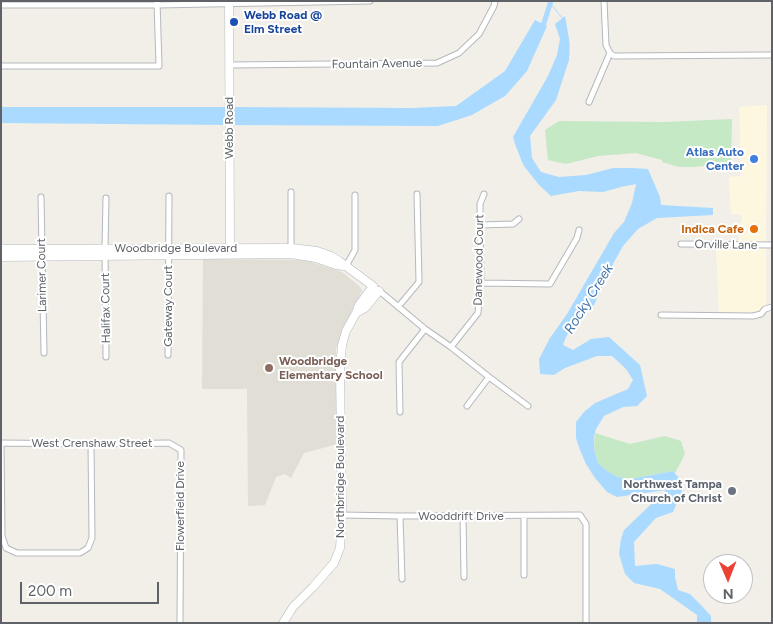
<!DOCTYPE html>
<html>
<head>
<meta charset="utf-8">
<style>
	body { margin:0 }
	#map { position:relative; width:773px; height:624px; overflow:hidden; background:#f1efe8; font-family:Figtree,sans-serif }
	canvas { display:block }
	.frame { position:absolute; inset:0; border:2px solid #5f6368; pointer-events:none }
	.north { position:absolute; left:703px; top:554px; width:50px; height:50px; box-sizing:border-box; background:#fff; border:1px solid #bfc1c3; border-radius:50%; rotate:179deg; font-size:14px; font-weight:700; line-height:20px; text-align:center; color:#5f6368 }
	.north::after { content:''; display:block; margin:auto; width:18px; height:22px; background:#ea4335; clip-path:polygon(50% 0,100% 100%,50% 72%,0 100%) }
	.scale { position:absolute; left:20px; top:582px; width:139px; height:22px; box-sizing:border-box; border:2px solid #5f6368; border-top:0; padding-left:6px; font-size:15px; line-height:18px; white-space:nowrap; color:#5f6368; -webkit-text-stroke:4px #fff; paint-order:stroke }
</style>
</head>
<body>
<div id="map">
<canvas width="773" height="624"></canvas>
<div class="frame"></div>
<div class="north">N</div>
<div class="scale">200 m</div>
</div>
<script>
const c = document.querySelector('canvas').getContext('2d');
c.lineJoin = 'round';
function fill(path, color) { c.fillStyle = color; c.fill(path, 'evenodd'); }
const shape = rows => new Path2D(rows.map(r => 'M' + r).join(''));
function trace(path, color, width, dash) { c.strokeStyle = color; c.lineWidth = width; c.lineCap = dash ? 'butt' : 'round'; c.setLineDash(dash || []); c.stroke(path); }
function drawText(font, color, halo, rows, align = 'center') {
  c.font = font + ' Figtree,sans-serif'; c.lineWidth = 4; c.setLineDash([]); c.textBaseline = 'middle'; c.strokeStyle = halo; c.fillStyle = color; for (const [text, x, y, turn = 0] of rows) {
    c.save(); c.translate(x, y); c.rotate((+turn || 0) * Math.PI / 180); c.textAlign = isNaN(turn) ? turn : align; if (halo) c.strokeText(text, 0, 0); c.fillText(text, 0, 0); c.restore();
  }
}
const commercial = shape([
	[767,105,766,243,738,242,742,215,731,214,729,177,741,176,739,107],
	[716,247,766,248,766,306,760,312,752,314,719,313]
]);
const education = shape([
	[203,259,305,260,342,272,359,286,362,290,336,348,338,444,304,453,291,478,285,474,276,477,265,505,248,506,247,389,202,389]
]);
const green = shape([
	[732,119,731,163,694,167,679,167,662,162,662,160,636,153,598,156,566,164,548,160,545,130,559,121,664,122],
	[595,433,630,444,665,436,681,441,685,454,675,473,673,471,631,479,618,477,607,471,598,463,594,449]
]);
const water = shape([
	[565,16,569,39,569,60,556,100,530,136,532,158,541,172,559,177,586,175,613,168,631,168,648,169,660,197,661,205,713,208,713,215,657,218,638,229,623,246,614,262,594,305,581,316,566,337,563,345,573,350,591,339,609,337,640,365,647,396,637,406,623,407,604,416,596,429,594,437,594,449,598,463,607,471,618,477,631,479,673,471,679,478,682,491,673,512,656,518,634,542,635,566,657,564,675,569,675,577,678,590,690,594,701,605,711,616,711,623,697,623,697,615,660,589,634,583,625,574,619,554,621,539,624,530,666,490,617,497,607,492,595,478,586,464,580,450,576,438,576,422,584,412,595,403,628,389,633,380,626,369,612,356,597,356,565,368,554,375,540,374,539,359,550,338,567,314,614,233,624,222,632,203,636,184,621,187,603,192,579,191,551,196,539,185,524,166,522,162,515,144,513,137,548,76,557,55,560,39,555,24],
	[535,20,547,26,527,71,505,96,472,115,438,126,231,125,231,107,411,108,456,106,505,71],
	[1,107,226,107,227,125,1,123]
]);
const stream = shape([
	[551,4,563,19],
	[569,55,569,42]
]);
const canal = shape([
	[542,29,551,1]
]);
const street = shape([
	[1,5,157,5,370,1],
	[610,53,614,56,772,55],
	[229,65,437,63,459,53,479,34,494,6,495,1],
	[1,66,159,66,157,1],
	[589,102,610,53,606,45,604,1],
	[291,192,291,248],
	[41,197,44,353],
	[106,198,105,248,106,357],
	[480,225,513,224,519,219],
	[681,244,772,245],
	[346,266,355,250,355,195],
	[481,283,550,284,577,238,579,230],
	[377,289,425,329,451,347,489,377,528,406],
	[398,307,419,282,417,194],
	[661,315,753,316,761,314,765,309,772,307],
	[451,347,478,313,481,283,480,204,484,194],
	[168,355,169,196],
	[467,406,489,377],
	[400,412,399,362,425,329],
	[91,444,92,538,88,548,80,553,17,553,6,548,2,536,1,443,91,444,169,443,181,450,180,623],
	[342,515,400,516,580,515,586,524,586,623],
	[463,515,464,577],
	[400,516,402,579],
	[524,516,524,575]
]);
const secondary = shape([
	[229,1,230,253],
	[1,249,291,248,317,251,331,256,339,261,373,286,359,305,356,313,346,331,342,345,340,370,342,515,340,548,334,563,313,587,293,607,283,623],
	[1,257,291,254,316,258,336,265,344,266],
	[356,313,365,308,379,291]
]);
const markers = [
	[234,22,5,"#1a4fb4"],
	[754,159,5,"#3f7fe0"],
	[754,229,5,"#e8710a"],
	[269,368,5,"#8d6e63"],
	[732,491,5,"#6b7280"]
];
const transitNames = [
	["Webb Road @",244,15],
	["Elm Street",244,29]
];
const streetNames = [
	["Fountain Avenue",377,64,-1],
	["Webb Road",229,128,-90],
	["Orville Lane",726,245,1],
	["Woodbridge Boulevard",176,248],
	["Danewood Court",479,260,-89],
	["Larimer Court",42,275,-91],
	["Gateway Court",168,306,-90],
	["Halifax Court",106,308,-91],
	["West Crenshaw Street",92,443],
	["Northbridge Boulevard",340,477,-90],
	["Flowerfield Drive",180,506,-90],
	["Wooddrift Drive",461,516]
];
const shopNames = [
	["Atlas Auto",744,152],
	["Center",744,166]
];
const foodNames = [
	["Indica Cafe",744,229]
];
const educationNames = [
	["Woodbridge",279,361],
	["Elementary School",279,375]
];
const worshipNames = [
	["Northwest Tampa",722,484],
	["Church of Christ",722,498]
];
const waterNames = [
	["Rocky Creek",589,299,-58]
];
fill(commercial, '#fef7e0');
fill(education, '#e1ded6');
fill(green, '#c5e8c5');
fill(water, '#aadaff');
trace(stream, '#aadaff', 1);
trace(canal, '#aadaff', 5);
trace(street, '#b5b8bc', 7);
trace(secondary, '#b6babf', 9);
trace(street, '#fff', 5);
trace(secondary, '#fff', 8);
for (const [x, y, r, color] of markers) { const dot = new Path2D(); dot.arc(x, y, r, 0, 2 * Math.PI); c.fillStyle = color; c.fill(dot); trace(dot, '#fff', 2); }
drawText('bold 12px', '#164399', '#fff', transitNames, 'left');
drawText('12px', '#5f6368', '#fff', streetNames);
drawText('bold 12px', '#366cbe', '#fff', shopNames, 'right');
drawText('bold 12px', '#c56008', '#fff', foodNames, 'right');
drawText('bold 12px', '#785e54', '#fff', educationNames, 'left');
drawText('bold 12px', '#5b616d', '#fff', worshipNames, 'right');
drawText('italic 14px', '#4174aa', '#fff', waterNames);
</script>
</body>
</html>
